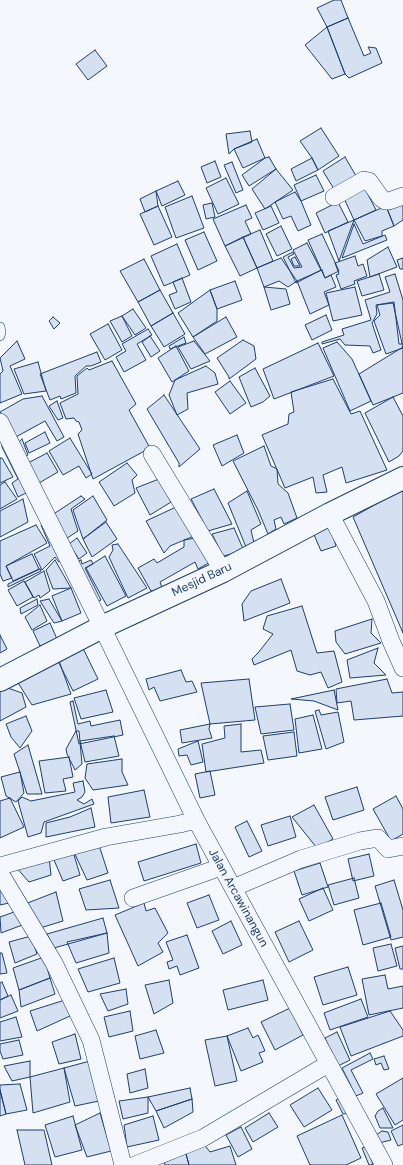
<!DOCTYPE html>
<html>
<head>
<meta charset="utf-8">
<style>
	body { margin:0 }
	canvas { display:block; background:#f4f7fb }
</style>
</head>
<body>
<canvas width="403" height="1165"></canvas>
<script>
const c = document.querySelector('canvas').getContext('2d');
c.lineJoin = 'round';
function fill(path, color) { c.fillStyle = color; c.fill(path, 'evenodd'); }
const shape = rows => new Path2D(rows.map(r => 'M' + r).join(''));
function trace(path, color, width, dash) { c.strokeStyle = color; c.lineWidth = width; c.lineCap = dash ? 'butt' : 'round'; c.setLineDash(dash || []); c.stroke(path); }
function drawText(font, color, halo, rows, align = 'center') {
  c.font = font + ' "DM Sans",sans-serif'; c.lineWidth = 3; c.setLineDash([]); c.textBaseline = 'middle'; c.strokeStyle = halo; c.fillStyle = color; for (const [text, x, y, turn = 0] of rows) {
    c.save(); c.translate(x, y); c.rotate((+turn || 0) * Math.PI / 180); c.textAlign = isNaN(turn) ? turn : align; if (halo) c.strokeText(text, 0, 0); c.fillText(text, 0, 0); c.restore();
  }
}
const building = shape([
	[334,0,341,0,348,18,327,27,317,8,334,0],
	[348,18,364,56,371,53,368,47,376,48,382,63,349,78,345,74,327,27,348,18],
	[327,27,345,74,332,79,305,45,327,27],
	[95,50,107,66,88,80,76,64,95,50],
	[321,128,339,156,318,170,312,158,300,141,321,128],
	[250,131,252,142,234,149,229,154,226,134,250,131],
	[257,139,265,158,243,168,234,149,257,139],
	[269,157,276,169,249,186,242,175,265,158,269,157],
	[345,157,359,181,337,194,323,171,345,157],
	[312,158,318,170,296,181,291,169,312,158],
	[215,161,221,177,207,183,201,167,215,161],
	[232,162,243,190,236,193,224,165,232,162],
	[276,169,293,190,265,209,252,189,276,169],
	[316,175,324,191,301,201,294,185,316,175],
	[226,178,239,204,218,214,206,188,226,178],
	[178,181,185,195,162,206,156,191,178,181],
	[362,183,376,210,354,220,342,194,362,183],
	[156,191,158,206,145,212,140,199,156,191],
	[295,192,301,201,311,225,298,231,291,216,283,219,275,202,295,192],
	[192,196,204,228,176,238,165,207,192,196],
	[403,198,403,220,394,226,386,206,403,198],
	[338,202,348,222,325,233,316,213,338,202],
	[212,203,215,217,206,219,203,205,212,203],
	[246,205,252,218,245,221,251,234,225,246,213,219,246,205],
	[158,206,172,237,154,245,140,214,158,206],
	[271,206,279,223,263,230,255,213,271,206],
	[386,206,394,226,382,231,382,236,365,241,354,220,386,206],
	[354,220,339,261,328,231,354,220],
	[354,224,363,244,385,235,387,240,342,258,354,224],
	[281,226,292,249,277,256,266,234,281,226],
	[260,230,273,261,257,268,243,237,260,230],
	[204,232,217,261,198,270,185,240,204,232],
	[322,234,339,271,325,278,308,240,322,234],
	[243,237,257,268,240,276,225,246,243,237],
	[307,243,321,270,296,283,283,257,293,252,294,254,288,257,294,268,302,267,293,250,307,243],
	[177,244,190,275,164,286,151,256,177,244],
	[388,247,397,267,370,277,367,260,388,247],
	[355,256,358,266,363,264,367,276,354,281,355,284,341,289,336,275,339,274,335,263,355,256],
	[295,257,300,266,294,266,291,259,295,257],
	[281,258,297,281,288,287,279,281,264,287,257,268,281,258],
	[403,258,403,269,400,269,397,260,403,258],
	[144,259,160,290,138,302,120,271,144,259],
	[322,270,325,278,331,275,336,287,324,292,329,305,310,314,297,281,322,270],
	[379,274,384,290,362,296,357,281,379,274],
	[395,274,403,300,403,344,399,344,394,302,376,305,377,314,372,323,381,350,373,353,370,346,345,345,340,339,322,344,322,342,344,335,342,329,371,320,365,300,390,292,385,277,395,274],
	[182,278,191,302,175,309,169,295,177,292,173,282,182,278],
	[235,281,242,300,217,309,210,290,235,281],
	[264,287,286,289,290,304,271,310,264,287],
	[355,287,362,315,333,321,326,293,355,287],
	[160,290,173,313,151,326,138,302,160,290],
	[210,290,217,309,217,321,193,337,178,313,210,290],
	[393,303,403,348,386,354,374,321,380,315,377,305,393,303],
	[133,309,146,328,135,335,122,316,133,309],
	[173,313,185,334,164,347,151,326,173,313],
	[326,315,332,330,312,340,305,325,326,315],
	[122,316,132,336,122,342,110,321,122,316],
	[53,317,60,323,54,329,49,321,53,317],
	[226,317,237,337,205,354,193,337,226,317],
	[108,324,122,350,105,360,90,334,108,324],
	[148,329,152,335,137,344,146,360,124,372,116,357,126,351,122,344,148,329],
	[150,336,160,351,151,357,142,342,150,336],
	[184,337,186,343,170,349,169,346,184,337],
	[243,340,254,346,256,359,229,379,229,377,217,358,243,340],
	[17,341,25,359,10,366,22,394,0,403,0,374,3,371,0,358,17,341],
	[194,341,210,361,191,369,178,347,194,341],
	[337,342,352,359,371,401,350,411,323,348,337,342],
	[318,343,334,376,274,399,263,369,318,343],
	[176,346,189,371,172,382,158,358,176,346],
	[403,347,403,393,373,405,359,374,403,347],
	[97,352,101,362,91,366,86,366,75,376,76,393,61,399,60,396,50,400,40,374,97,352],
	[112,361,136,404,129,410,150,448,93,479,78,434,82,430,79,422,76,421,74,418,66,419,60,403,78,394,77,376,87,368,89,370,112,361],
	[38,362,46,391,24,394,14,369,38,362],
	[206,366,215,373,218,384,187,393,188,409,177,415,169,395,175,380,206,366],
	[255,368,270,396,263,402,251,407,239,377,255,368],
	[333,379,351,414,360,411,387,470,346,483,342,467,323,475,327,492,316,493,313,477,285,488,262,435,288,424,289,414,294,412,291,392,333,379],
	[230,381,246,403,230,414,215,392,230,381],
	[164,395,200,449,179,467,179,463,147,409,164,395],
	[42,396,64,437,57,441,45,421,14,438,0,412,23,399,42,396],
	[393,397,403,416,403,451,399,456,389,462,365,413,393,397],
	[57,401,63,418,58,420,49,406,57,401],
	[45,432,50,443,29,453,25,443,45,432],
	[237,435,244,453,222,466,213,445,237,435],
	[70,438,92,474,86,478,79,466,63,475,49,451,70,438],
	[22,439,28,455,19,459,14,447,22,439],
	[2,440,32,490,18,497,12,483,18,479,2,447,2,440],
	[264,446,271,466,277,469,278,484,288,493,297,518,284,524,281,517,274,520,276,529,268,534,258,510,233,461,264,446],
	[47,453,58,472,39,483,28,463,47,453],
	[0,458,2,458,13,477,0,483,0,458],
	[127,463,137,475,132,480,135,493,114,506,99,482,127,463],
	[159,479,171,502,150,515,136,488,159,479],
	[5,482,17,499,0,509,0,485,5,482],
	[214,489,232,524,208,531,191,499,214,489],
	[403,489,403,633,353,517,403,489],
	[247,491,261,524,251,530,254,543,246,547,228,503,247,491],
	[81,496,85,499,71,509,78,531,64,540,49,517,81,496],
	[93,496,107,520,83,539,73,510,93,496],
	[23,499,28,522,0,537,0,511,23,499],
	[176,507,194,536,170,546,164,553,146,521,176,507],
	[45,521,63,559,59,562,55,557,42,570,34,554,50,546,41,525,45,521],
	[106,522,117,539,92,557,83,539,106,522],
	[329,523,336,546,321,551,312,530,329,523],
	[36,525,47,543,6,566,12,578,3,581,0,574,0,541,36,525],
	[234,528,244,551,223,556,212,534,234,528],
	[201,537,212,561,198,569,195,562,160,582,163,590,151,591,138,568,154,559,157,563,184,547,184,540,201,537],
	[77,538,87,553,79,559,69,544,77,538],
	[118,544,147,588,128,598,109,557,113,550,112,545,118,544],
	[32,554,39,569,13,581,6,566,32,554],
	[105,556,126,596,107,606,86,568,105,556],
	[55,560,71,588,53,589,46,570,55,560],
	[81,560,82,564,91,560,93,564,85,568,101,600,95,603,75,563,81,560],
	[40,569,41,571,8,587,8,584,40,569],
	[44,571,50,591,40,598,39,595,34,598,25,582,44,571],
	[281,579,290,603,244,621,242,604,251,591,281,579],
	[24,581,33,597,17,606,8,590,24,581],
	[71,588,81,613,62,621,52,596,71,588],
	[37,599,38,605,21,614,20,608,37,599],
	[49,599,62,621,54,623,40,601,49,599],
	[40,605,47,621,32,630,25,617,40,605],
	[302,606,317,653,334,651,342,682,328,688,321,672,310,675,297,671,291,650,254,665,252,659,258,653,273,634,263,629,267,616,302,606],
	[372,619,371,633,381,643,345,654,336,642,335,631,372,619],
	[50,623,57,639,40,646,33,631,50,623],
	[0,635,7,649,0,653,0,635],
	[79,640,98,679,73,691,54,653,79,640],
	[378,648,374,663,386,675,350,678,347,660,378,648],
	[59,661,71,694,32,705,15,678,59,661],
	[181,670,186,682,192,681,197,692,160,701,154,687,149,690,146,679,181,670],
	[249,679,255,720,210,724,201,683,249,679],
	[387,679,392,693,403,692,403,716,354,720,351,701,337,703,336,689,387,679],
	[5,687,22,693,26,707,0,721,0,689,5,687],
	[106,690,113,712,81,719,74,698,106,690],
	[334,690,338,710,314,701,291,699,334,690],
	[73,701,78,724,90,721,91,726,120,720,123,735,79,744,70,702,73,701],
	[290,704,294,730,261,734,255,707,290,704],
	[319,710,321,715,338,712,344,742,326,749,315,711,319,710],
	[313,715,322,749,299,753,295,719,313,715],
	[26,716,32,731,20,748,11,737,6,724,26,716],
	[210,724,209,729,212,738,182,743,180,730,210,724],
	[241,724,241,752,261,750,264,763,206,772,202,744,225,738,224,726,241,724],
	[76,731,79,731,82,764,75,770,67,754,66,749,76,731],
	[294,732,297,756,268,760,263,736,294,732],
	[114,736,119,756,85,762,80,741,114,736],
	[198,741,203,762,191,765,187,755,179,756,178,749,198,741],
	[28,745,42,794,27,794,14,754,28,745],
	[69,757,73,777,63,779,66,791,45,793,39,761,69,757],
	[122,759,122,772,128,785,93,790,85,778,87,764,122,759],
	[210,771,215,795,200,798,195,774,210,771],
	[20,772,24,793,16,802,6,796,1,777,20,772],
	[83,781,85,792,82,797,77,800,84,804,92,799,94,804,44,822,41,833,28,837,18,801,22,797,31,801,75,792,73,783,83,781],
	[357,787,364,810,333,820,325,797,357,787],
	[144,790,150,817,111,823,108,797,144,790],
	[396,796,403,809,403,834,391,841,373,809,396,796],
	[10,798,24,827,0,838,0,801,10,798],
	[314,805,333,839,317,848,292,817,314,805],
	[91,808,95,827,46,837,46,823,70,817,91,808],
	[290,816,296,837,268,846,261,825,290,816],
	[247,821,262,851,249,857,235,827,247,821],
	[98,842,108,873,87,880,72,848,98,842],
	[196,844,201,863,144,881,138,862,196,844],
	[72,848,80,875,63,881,51,853,72,848],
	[369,854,374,876,353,881,348,859,369,854],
	[49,857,51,875,29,882,15,866,49,857],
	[320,863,328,887,302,895,294,871,320,863],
	[354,878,359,898,334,905,328,885,354,878],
	[110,880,119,908,86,910,79,889,110,880],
	[394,880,403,910,403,937,391,940,375,886,394,880],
	[0,888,9,903,0,905,0,888],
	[323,888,333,910,309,921,299,899,323,888],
	[56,892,63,921,40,928,25,904,56,892],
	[209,895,219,920,197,928,187,903,209,895],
	[144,903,146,911,155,908,168,933,158,943,163,952,138,966,115,915,144,903],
	[381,903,391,937,363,945,354,910,381,903],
	[17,911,25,924,1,933,0,917,17,911],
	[103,918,107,933,54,948,47,934,103,918],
	[231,921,242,945,223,954,212,931,231,921],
	[299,921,313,950,289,962,275,932,299,921],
	[107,933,109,953,76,963,67,942,107,933],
	[187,935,199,968,180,975,177,966,169,969,167,962,173,960,166,942,187,935],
	[31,936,37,954,15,963,9,942,31,936],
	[391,944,397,966,378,971,373,948,391,944],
	[403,946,403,969,400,969,395,948,403,946],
	[0,953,2,953,7,973,0,974,0,953],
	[44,957,50,978,19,990,13,968,44,957],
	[114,958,120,983,88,992,78,969,114,958],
	[348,967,357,995,323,1005,314,977,348,967],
	[385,975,388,989,403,986,403,1008,369,1015,362,979,385,975],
	[50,978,55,994,21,1007,19,990,50,978],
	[169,980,173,1003,154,1014,145,985,169,980],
	[263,980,268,1000,228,1010,223,990,263,980],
	[2,982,8,996,0,1000,0,983,2,982],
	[126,989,128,1004,108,1011,100,994,126,989],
	[11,995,18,1011,0,1018,0,1000,11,995],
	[361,999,368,1017,330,1030,324,1013,361,999],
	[65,1000,70,1016,37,1031,30,1011,65,1000],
	[290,1008,303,1035,275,1050,261,1022,290,1008],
	[130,1011,133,1031,109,1037,104,1017,130,1011],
	[390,1011,403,1030,403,1036,351,1056,340,1027,390,1011],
	[16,1017,22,1037,0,1041,0,1022,16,1017],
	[248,1028,253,1038,258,1035,265,1051,259,1053,263,1062,241,1071,227,1036,248,1028],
	[156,1030,164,1053,140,1059,135,1036,156,1030],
	[337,1032,350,1060,338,1066,325,1038,337,1032],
	[75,1034,81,1059,59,1064,52,1042,75,1034],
	[227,1036,237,1081,215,1086,205,1040,227,1036],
	[19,1040,23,1055,3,1059,0,1051,0,1044,19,1040],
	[370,1053,373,1059,351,1070,363,1093,356,1096,342,1068,370,1053],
	[384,1056,389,1069,384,1070,381,1063,376,1065,374,1059,384,1056],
	[30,1061,30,1077,12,1081,4,1066,30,1061],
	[90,1061,99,1101,75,1106,64,1068,90,1061],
	[64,1068,70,1102,33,1113,30,1077,64,1068],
	[145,1069,148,1088,130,1093,127,1074,145,1069],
	[403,1078,403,1120,395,1125,376,1094,403,1078],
	[20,1084,27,1110,6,1114,0,1090,0,1085,20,1084],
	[190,1088,192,1099,156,1111,148,1097,190,1088],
	[318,1088,332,1110,304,1127,290,1105,318,1088],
	[0,1090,6,1114,0,1116,0,1090],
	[148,1097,148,1113,123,1119,119,1101,148,1097],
	[342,1097,349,1113,343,1114,336,1100,342,1097],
	[192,1099,193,1112,164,1128,156,1111,192,1099],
	[383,1108,393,1128,380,1128,375,1116,378,1111,383,1108],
	[100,1113,111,1151,87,1157,75,1125,100,1113],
	[269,1113,278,1127,253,1142,245,1128,269,1113],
	[342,1115,361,1158,346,1165,310,1165,297,1136,342,1115],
	[73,1116,82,1150,55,1157,45,1125,73,1116],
	[153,1116,159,1140,127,1147,124,1125,153,1116],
	[403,1125,403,1144,398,1146,391,1131,403,1125],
	[241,1127,252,1149,238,1157,226,1135,241,1127],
	[17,1130,44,1130,52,1165,25,1165,17,1130],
	[382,1131,388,1132,391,1140,379,1143,376,1135,382,1131],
	[203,1143,210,1152,230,1146,236,1165,189,1165,186,1154,203,1143],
	[366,1147,373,1164,370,1165,369,1165,362,1148,366,1147],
	[186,1154,189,1165,165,1165,164,1160,186,1154]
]);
const lane = shape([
	[0,327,1,332,0,336]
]);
const street = shape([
	[334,197,364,180,369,181,381,198,385,201,389,201,403,196],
	[0,422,102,627,196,820,384,1165],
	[152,454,223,571],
	[330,514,376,601,391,641,403,668],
	[0,866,106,837,180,824,196,820],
	[0,873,54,963,91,1040,123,1165],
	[233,888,301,859,360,841,378,838,388,849,403,846],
	[133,898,221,867],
	[135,1165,203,1138,328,1064]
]);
const secondary = shape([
	[0,680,102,627,223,571,330,514,403,478]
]);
const streetNames = [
	["Mesjid Baru",202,580,-25],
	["Jalan Arcawinangun",238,898,61]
];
fill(building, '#d5e0f0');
trace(building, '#1d3f73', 1);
trace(lane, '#1d3f73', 10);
trace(street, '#1d3f73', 18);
trace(secondary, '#1d3f73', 24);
trace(lane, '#f4f7fb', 9);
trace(street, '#f4f7fb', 17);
trace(secondary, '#f4f7fb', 22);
drawText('12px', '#1d3f73', '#f4f7fb', streetNames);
</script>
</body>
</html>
